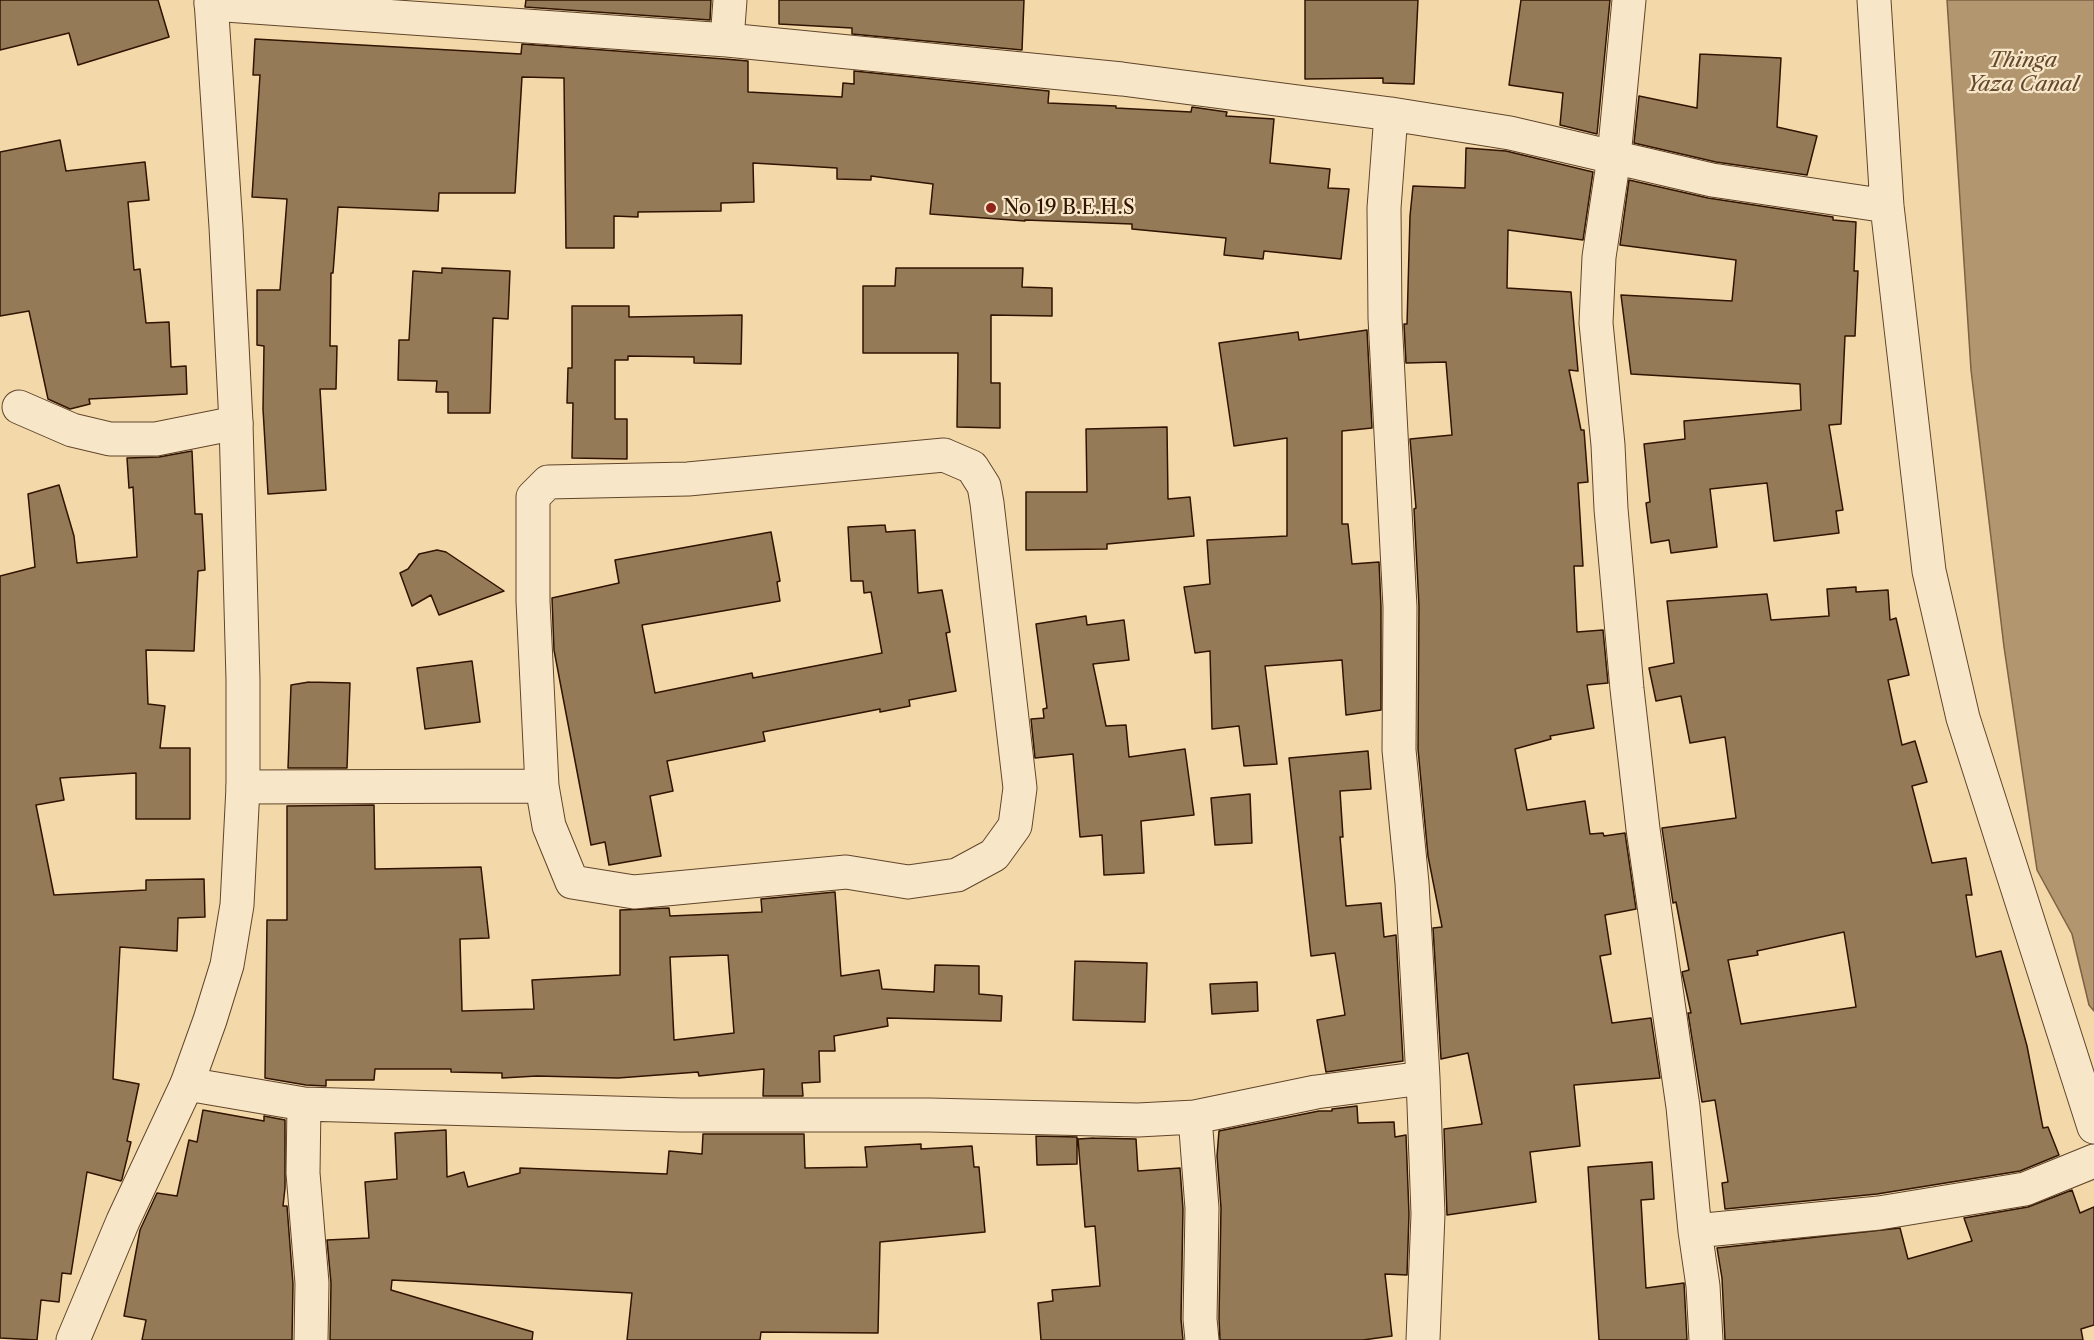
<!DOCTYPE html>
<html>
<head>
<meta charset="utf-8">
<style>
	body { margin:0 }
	canvas { display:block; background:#f3d9aa }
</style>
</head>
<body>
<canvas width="2094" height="1340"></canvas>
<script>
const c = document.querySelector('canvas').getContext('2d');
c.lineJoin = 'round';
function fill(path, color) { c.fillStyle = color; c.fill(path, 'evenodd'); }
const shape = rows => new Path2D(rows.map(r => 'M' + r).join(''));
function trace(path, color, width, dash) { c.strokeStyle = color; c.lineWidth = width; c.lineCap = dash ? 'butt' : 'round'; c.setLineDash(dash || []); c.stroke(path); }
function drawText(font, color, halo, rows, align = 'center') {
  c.font = font + ' "Libre Caslon Text",serif'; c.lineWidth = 4.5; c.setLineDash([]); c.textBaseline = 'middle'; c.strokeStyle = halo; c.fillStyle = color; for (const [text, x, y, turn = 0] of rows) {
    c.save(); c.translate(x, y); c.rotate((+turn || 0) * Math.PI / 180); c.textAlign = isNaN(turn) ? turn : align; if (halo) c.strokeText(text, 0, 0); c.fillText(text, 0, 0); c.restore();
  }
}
const water = shape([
	[1947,0,2094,0,2094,1011,2089,1005,2072,934,2037,870,2004,647,1971,370,1947,0]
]);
const building = shape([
	[0,0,158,0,169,37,78,65,69,33,0,50,0,0],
	[526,0,711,0,710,20,525,7,526,0],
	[779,0,1024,0,1022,50,852,34,852,28,779,24,779,0],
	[1305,0,1418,0,1414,84,1383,83,1383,78,1305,79,1305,0],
	[1521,0,1610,0,1597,134,1560,125,1563,93,1509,85,1521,0],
	[255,39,521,54,522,44,725,59,748,61,748,92,842,97,843,83,854,84,854,71,1049,91,1048,103,1116,106,1116,108,1191,112,1192,107,1227,112,1226,116,1274,119,1270,163,1330,169,1328,188,1349,189,1341,259,1264,251,1263,259,1224,255,1226,238,1132,229,1132,224,1025,220,1025,221,930,214,933,184,871,176,871,180,837,179,837,168,753,163,754,202,721,203,721,211,638,212,638,217,614,216,614,248,566,248,564,78,522,77,515,193,439,193,438,211,338,207,333,273,331,273,330,346,337,346,336,389,320,389,326,490,268,494,263,409,264,346,257,345,257,290,280,290,287,199,252,197,260,75,253,75,255,39],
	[1700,54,1781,58,1777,127,1817,136,1807,175,1716,162,1634,143,1639,96,1697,108,1700,54],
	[60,140,66,171,145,162,149,200,128,202,134,270,140,269,146,323,169,322,171,367,186,366,187,394,89,399,90,404,70,409,48,399,29,311,0,316,0,152,60,140],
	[1466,148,1506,151,1593,172,1583,240,1508,230,1507,288,1571,292,1578,371,1569,370,1581,430,1584,430,1588,482,1578,483,1583,566,1574,566,1577,632,1603,630,1608,683,1587,685,1594,728,1550,736,1551,739,1515,749,1527,810,1585,801,1590,834,1603,833,1604,836,1625,833,1636,909,1605,915,1611,954,1600,956,1612,1023,1651,1018,1660,1078,1574,1085,1580,1146,1530,1152,1536,1202,1447,1215,1444,1129,1482,1124,1468,1053,1441,1059,1433,928,1442,927,1428,856,1418,749,1419,606,1414,509,1416,508,1410,439,1452,435,1446,362,1406,363,1404,324,1407,324,1410,216,1413,186,1465,188,1466,148],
	[1629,180,1708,198,1833,217,1833,220,1856,222,1854,271,1858,271,1855,336,1845,336,1841,424,1829,425,1843,510,1836,511,1839,533,1774,541,1767,483,1710,489,1717,547,1671,553,1669,540,1651,543,1646,503,1650,502,1644,444,1685,439,1684,421,1801,410,1800,384,1631,374,1621,295,1732,301,1736,260,1620,245,1629,180],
	[442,268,510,271,508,319,493,318,490,413,448,413,448,392,436,392,437,381,398,380,399,340,409,340,413,271,442,273,442,268],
	[896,268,1023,268,1022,287,1052,288,1052,316,991,315,991,383,1000,383,1000,428,957,427,958,353,863,353,863,286,895,286,896,268],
	[572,306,629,306,629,317,742,315,741,364,694,363,694,357,628,356,628,360,615,360,615,419,627,419,627,459,572,458,573,403,567,403,568,368,572,368,572,306],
	[1367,330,1372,428,1342,431,1342,524,1348,524,1352,564,1379,562,1381,607,1381,710,1346,715,1342,660,1265,666,1277,764,1244,766,1239,726,1212,729,1210,651,1195,653,1184,587,1210,584,1207,540,1287,536,1287,438,1234,446,1219,343,1298,332,1299,340,1367,330],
	[1167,427,1168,499,1190,497,1194,536,1107,544,1107,549,1026,550,1026,492,1087,492,1086,429,1167,427],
	[192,451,195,514,202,514,205,570,198,571,194,651,146,650,148,704,165,706,160,748,190,748,190,819,136,819,136,773,60,778,64,800,36,805,54,895,146,890,146,880,204,879,205,917,178,918,177,951,120,947,113,1079,139,1084,127,1141,131,1142,122,1179,121,1181,87,1172,71,1274,62,1273,59,1302,41,1300,37,1340,0,1338,0,576,35,567,28,494,59,485,74,536,77,563,137,557,133,487,129,488,127,458,159,457,192,451],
	[885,525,886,532,915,530,918,593,942,590,950,632,946,633,956,691,909,700,910,706,880,712,880,709,763,732,765,741,667,761,673,791,650,796,661,856,609,865,605,842,591,845,554,650,552,598,619,583,615,560,771,532,780,581,777,582,780,601,642,625,655,693,752,673,753,678,882,653,871,592,864,593,863,581,851,581,848,527,885,525],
	[437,550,446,552,504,591,439,615,431,595,412,606,400,573,408,569,419,554,437,550],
	[1856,587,1856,592,1888,590,1890,620,1896,618,1909,675,1888,680,1902,745,1915,741,1927,782,1912,786,1932,863,1966,858,1972,895,1966,895,1976,957,2001,951,2027,1046,2043,1128,2048,1127,2059,1155,2020,1171,1877,1194,1725,1209,1722,1183,1728,1182,1715,1100,1702,1102,1688,1013,1691,1013,1682,972,1689,970,1676,902,1673,903,1662,828,1736,818,1725,737,1690,743,1681,696,1656,701,1649,668,1674,663,1667,601,1767,594,1771,620,1829,616,1827,589,1856,587],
	[1844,932,1856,1007,1741,1024,1728,960,1758,955,1757,951,1844,932],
	[1086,616,1087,625,1124,620,1129,660,1093,664,1106,726,1126,725,1129,757,1185,749,1194,815,1141,821,1144,873,1104,875,1102,835,1080,837,1073,754,1035,758,1031,719,1044,718,1043,709,1047,708,1036,624,1086,616],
	[472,661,480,722,425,729,417,668,472,661],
	[309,682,350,683,347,768,288,768,291,685,309,682],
	[1368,751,1371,789,1340,791,1343,837,1340,837,1346,906,1381,903,1384,937,1396,935,1403,1061,1326,1072,1317,1020,1345,1015,1335,953,1311,956,1289,758,1368,751],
	[1250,794,1252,843,1215,845,1211,798,1250,794],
	[374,805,375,869,481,867,489,938,460,939,462,1011,534,1009,532,980,620,975,620,910,669,908,670,916,762,912,761,899,835,892,841,976,879,970,882,989,934,992,935,965,979,966,979,994,1002,996,1001,1021,887,1018,888,1026,834,1036,835,1051,819,1051,820,1082,802,1083,803,1096,763,1096,764,1069,699,1076,698,1072,618,1078,537,1076,502,1078,502,1073,451,1072,451,1069,375,1069,374,1080,326,1080,326,1086,306,1085,265,1078,267,920,287,920,287,806,374,805],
	[728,955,734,1033,674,1040,670,957,728,955],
	[1075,961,1147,963,1145,1022,1073,1020,1075,961],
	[1257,982,1258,1011,1212,1014,1210,984,1257,982],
	[1357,1106,1358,1123,1394,1122,1395,1137,1406,1135,1409,1214,1407,1275,1385,1274,1392,1336,1363,1340,1220,1340,1219,1318,1221,1208,1217,1156,1219,1131,1319,1111,1332,1111,1332,1109,1357,1106],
	[203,1110,264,1121,264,1116,285,1120,285,1188,283,1206,287,1206,293,1284,292,1340,142,1340,146,1320,124,1316,140,1230,157,1193,177,1196,189,1140,197,1142,203,1110],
	[446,1130,447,1177,464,1172,468,1187,520,1173,520,1168,667,1174,669,1151,702,1154,703,1134,804,1134,805,1168,867,1167,865,1147,921,1144,921,1149,972,1146,974,1167,979,1167,985,1232,880,1242,878,1333,761,1332,760,1340,627,1340,632,1293,392,1280,391,1290,533,1332,532,1340,330,1340,331,1283,327,1240,369,1238,365,1182,397,1179,395,1133,446,1130],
	[1036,1136,1077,1137,1077,1164,1037,1165,1036,1136],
	[1094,1138,1136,1139,1138,1171,1180,1168,1183,1209,1181,1319,1183,1340,1041,1340,1038,1303,1053,1301,1052,1290,1100,1286,1095,1226,1085,1227,1078,1139,1094,1138],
	[1652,1162,1654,1199,1641,1200,1646,1288,1684,1283,1687,1340,1599,1340,1588,1167,1652,1162],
	[2072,1190,2080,1213,2094,1207,2094,1325,2081,1329,2083,1340,1725,1340,1722,1278,1717,1248,1900,1228,1908,1259,1972,1241,1964,1218,2028,1207,2072,1190]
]);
const minor = shape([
	[1629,0,1614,157,1599,257,1596,323,1608,445,1611,509,1627,689,1643,829,1683,1107,1695,1231,1703,1286,1706,1340],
	[1874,0,1887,206,1929,571,1963,718,2094,1127],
	[211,4,727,40,1122,79,1391,114,1510,133,1712,180,1887,206],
	[727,40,730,0],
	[1391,114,1384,208,1385,318,1400,607,1399,750,1412,883,1423,1078,1428,1214,1423,1340],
	[19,407,72,430,110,439,156,439,236,423],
	[944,455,972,467,984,486,987,503,1020,788,1015,826,994,855,957,875,908,882,846,872,634,892,572,882,549,826,542,786,533,601,533,497,548,482,688,479,944,455],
	[243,787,542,786],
	[187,1084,304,1104,681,1115,929,1115,1138,1120,1195,1117,1316,1092,1423,1078],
	[304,1104,303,1173,312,1283,311,1340],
	[1195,1117,1202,1208,1200,1319,1202,1340],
	[1695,1231,1879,1213,2025,1189,2094,1161]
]);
const tertiary = shape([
	[73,1340,123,1221,187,1084,210,1020,227,965,237,905,243,787,243,680,236,423,226,227,211,0]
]);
const markers = [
	[991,208,6,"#8f2418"]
];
const poiNames = [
	["No 19 B.E.H.S",1003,208]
];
const waterNames = [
	["Thinga",2023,61],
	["Yaza Canal",2023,85]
];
fill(water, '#b19670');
trace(water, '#7d6243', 1.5);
fill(building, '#957a58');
trace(building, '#301400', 1.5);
trace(minor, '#61452a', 35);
trace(tertiary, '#61452a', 35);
trace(minor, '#f7e6c8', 33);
trace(tertiary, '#f7e6c8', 33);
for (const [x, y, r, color] of markers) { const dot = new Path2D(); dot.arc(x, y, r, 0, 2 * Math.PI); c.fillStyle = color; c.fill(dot); trace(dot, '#f7e6c8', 2); }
drawText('20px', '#301400', '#f7e6c8', poiNames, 'left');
drawText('italic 21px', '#64482d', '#f7e6c8', waterNames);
</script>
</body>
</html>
